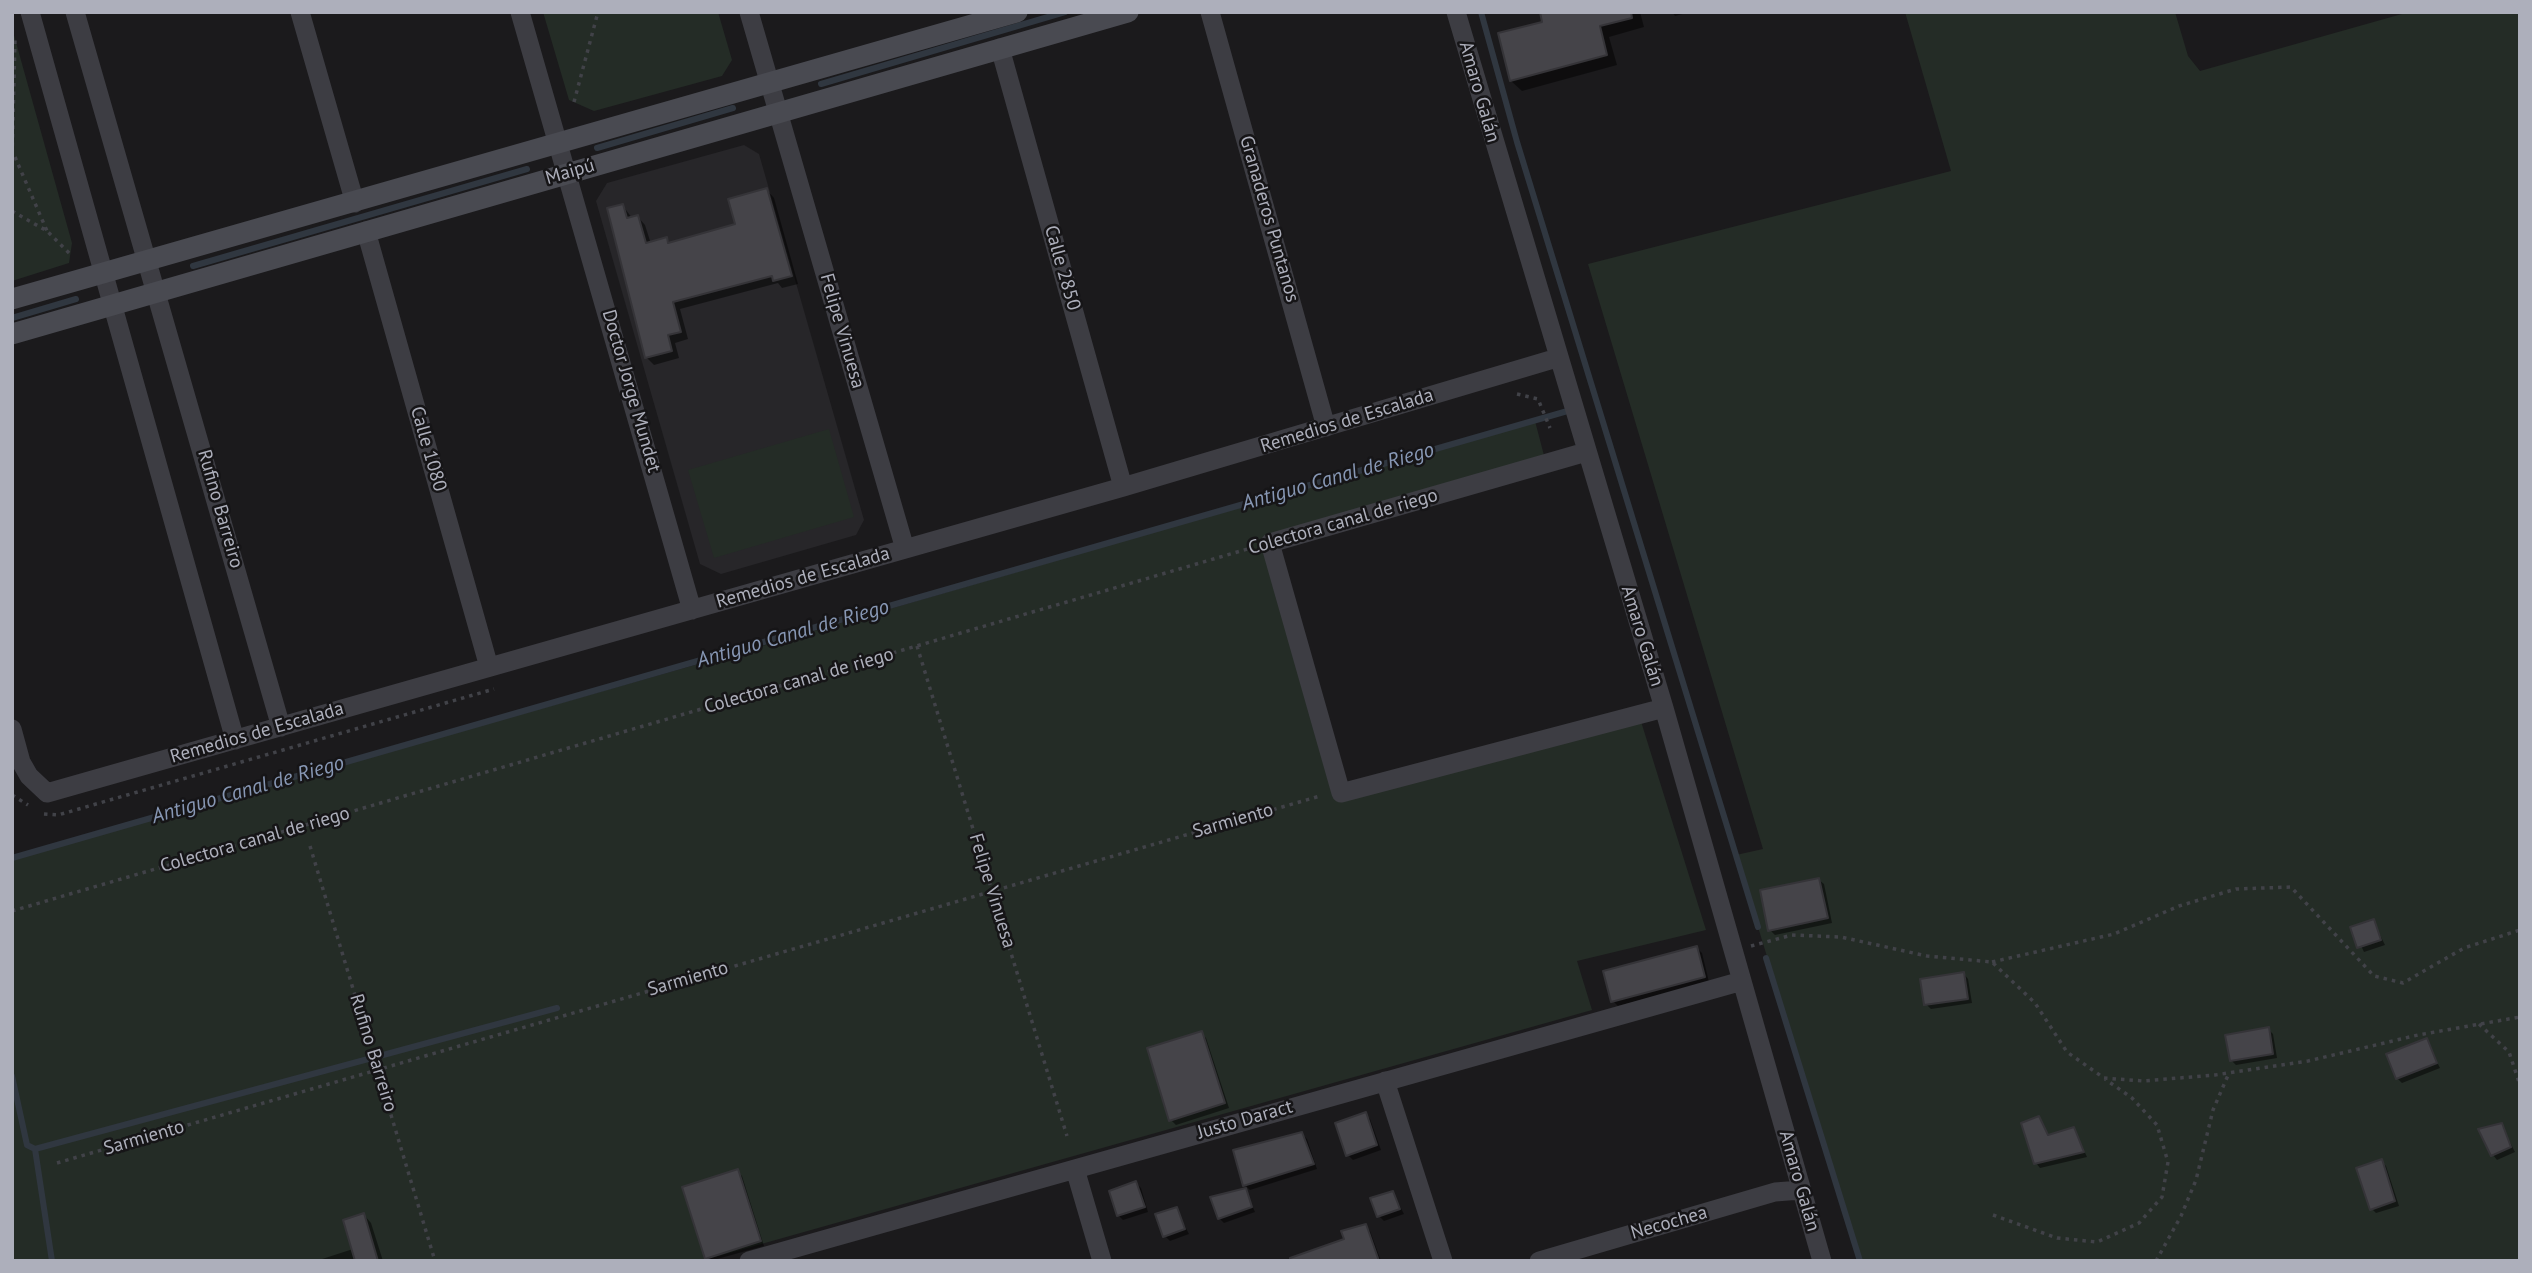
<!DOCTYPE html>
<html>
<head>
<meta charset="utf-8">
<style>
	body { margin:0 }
	#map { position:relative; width:2532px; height:1273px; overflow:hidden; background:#1b1a1c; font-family:"PT Sans",sans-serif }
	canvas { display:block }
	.frame { position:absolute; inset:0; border:14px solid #adafbb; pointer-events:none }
</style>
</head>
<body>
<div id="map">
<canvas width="2532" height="1273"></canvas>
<div class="frame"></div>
</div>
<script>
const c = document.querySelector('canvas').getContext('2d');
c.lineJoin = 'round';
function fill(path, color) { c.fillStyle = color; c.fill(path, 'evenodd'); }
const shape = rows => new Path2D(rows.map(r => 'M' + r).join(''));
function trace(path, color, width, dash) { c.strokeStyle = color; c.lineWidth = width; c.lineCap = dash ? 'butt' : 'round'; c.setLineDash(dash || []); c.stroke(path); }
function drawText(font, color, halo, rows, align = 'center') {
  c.font = font + ' "PT Sans",sans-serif'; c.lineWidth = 5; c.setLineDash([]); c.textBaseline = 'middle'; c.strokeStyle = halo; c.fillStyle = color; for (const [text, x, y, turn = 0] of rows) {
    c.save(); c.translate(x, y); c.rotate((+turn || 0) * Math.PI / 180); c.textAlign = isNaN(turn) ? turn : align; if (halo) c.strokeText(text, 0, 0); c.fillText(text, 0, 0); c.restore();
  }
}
const built = shape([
	[744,145,759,154,864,520,856,535,721,574,700,564,596,201,607,183]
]);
const green = shape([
	[543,12,718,12,732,60,722,76,594,111,569,100],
	[1905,12,2175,12,2188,56,2200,71,2409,12,2520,12,2520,1261,1860,1261,1736,855,1763,849,1588,264,1951,171],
	[12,28,72,243,69,263,12,281],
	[1535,421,1546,463,1270,542,1341,792,1639,715,1706,930,1577,961,1592,1010,701,1261,12,1261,12,858,762,646],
	[829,429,854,517,714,558,688,470]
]);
const shadow = shape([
	[1541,12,1640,12,1644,27,1609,37,1617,65,1522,91,1511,81,1544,23],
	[1672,12,1690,12,1675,16],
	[767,190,774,198,798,284,782,288,778,283,680,309,688,339,675,343,679,358,654,365,646,357,623,206,632,218,638,217,645,225,651,244,666,239,671,244,737,225],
	[1819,880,1824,884,1832,923,1775,935,1770,930],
	[2373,921,2385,945,2364,952,2353,928],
	[1697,948,1702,953,1709,982,1618,1006,1613,1001],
	[1964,974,1968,979,1972,1003,1931,1009,1926,1004],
	[2268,1029,2273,1034,2277,1058,2236,1065,2231,1060],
	[1201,1033,1206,1038,1229,1108,1176,1125,1171,1120],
	[2426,1040,2440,1068,2402,1083,2397,1078],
	[1365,1114,1370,1119,1381,1150,1353,1160,1348,1155],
	[2039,1119,2050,1137,2074,1129,2087,1157,2040,1168,2036,1163],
	[2501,1125,2515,1152,2497,1160,2493,1155],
	[1302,1134,1307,1139,1317,1169,1250,1190,1245,1185],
	[2381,1161,2386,1166,2399,1206,2376,1213,2372,1209],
	[737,1171,742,1176,764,1246,710,1261,707,1258],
	[1136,1183,1141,1188,1148,1212,1123,1220,1118,1215],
	[1245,1190,1255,1212,1224,1223,1219,1218],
	[1393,1193,1404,1214,1384,1221,1379,1216],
	[1176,1209,1189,1234,1170,1241,1165,1236],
	[364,1215,371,1223,383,1261,316,1261,353,1249],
	[1365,1226,1370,1231,1381,1261,1308,1261]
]);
const stream = shape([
	[1481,12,1517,142,1758,927],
	[821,84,1065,12],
	[597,148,733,108],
	[193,266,527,169],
	[12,318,76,299],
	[12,858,1571,410],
	[1766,958,1860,1261],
	[12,1076,27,1145,35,1149,52,1261],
	[35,1149,557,1008]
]);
const building = shape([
	[1540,12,1631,12,1632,18,1600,26,1607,55,1510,81,1498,33,1542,22,1540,12],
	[767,188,792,276,773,281,772,276,673,302,681,332,668,335,672,351,645,358,607,208,623,204,627,218,638,215,646,243,667,237,668,243,735,224,728,199,767,188],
	[1819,878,1828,918,1768,931,1760,890,1819,878],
	[2374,919,2381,940,2357,948,2350,927,2374,919],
	[1697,946,1705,977,1611,1002,1603,971,1697,946],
	[1964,972,1968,999,1924,1005,1920,979,1964,972],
	[2269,1027,2273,1054,2230,1061,2225,1035,2269,1027],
	[1202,1031,1225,1103,1169,1121,1147,1048,1202,1031],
	[2427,1038,2437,1063,2396,1079,2386,1054,2427,1038],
	[1366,1112,1377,1145,1346,1156,1335,1123,1366,1112],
	[2039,1116,2048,1135,2074,1127,2084,1152,2034,1164,2021,1123,2039,1116],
	[2502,1123,2511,1147,2491,1156,2478,1129,2502,1123],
	[1302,1132,1314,1164,1243,1186,1233,1150,1302,1132],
	[2382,1159,2395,1201,2370,1210,2356,1168,2382,1159],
	[738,1169,761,1241,705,1259,682,1187,738,1169],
	[1136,1181,1145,1207,1117,1216,1109,1191,1136,1181],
	[1246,1188,1252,1207,1218,1219,1210,1197,1246,1188],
	[1393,1191,1400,1209,1377,1217,1370,1198,1393,1191],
	[1177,1207,1185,1229,1163,1237,1155,1214,1177,1207],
	[364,1213,378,1261,355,1261,343,1220,364,1213],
	[1366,1224,1379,1261,1290,1261,1290,1258,1344,1239,1341,1231,1366,1224]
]);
const path = shape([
	[574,102,598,12],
	[15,157,47,231],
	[12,163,15,39],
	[12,211,47,231,70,254],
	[1517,394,1538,399,1550,428],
	[917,646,1067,1136],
	[12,795,28,805],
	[44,814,58,815,494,689],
	[310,846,435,1261],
	[12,911,1251,548],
	[1751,946,1792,935,1841,937,1927,956,1992,962,2035,1003,2067,1052,2104,1078,2143,1081,2215,1075,2308,1061,2418,1035,2520,1017],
	[1992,962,2114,934,2179,906,2236,889,2291,887,2374,976,2403,983,2464,948,2520,930],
	[2479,1024,2509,1052,2520,1085],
	[57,1163,1320,796],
	[1993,1215,2057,1238,2097,1242,2139,1223,2162,1197,2168,1162,2157,1125,2132,1098,2105,1079],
	[2156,1261,2181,1216,2196,1180,2213,1110,2229,1073]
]);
const street = shape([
	[30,12,235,740],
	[75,12,281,727],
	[300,12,355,203],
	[520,12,692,610],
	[749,12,905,549],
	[1210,12,1326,427],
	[1456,12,1664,708,1822,1261],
	[1000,48,1123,487],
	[366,231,489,667],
	[1586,452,1270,543,1341,793,1664,708],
	[12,729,21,762,29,776,47,793,1123,487,1557,358],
	[1385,1081,1443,1261],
	[1075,1169,1102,1261],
	[749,1261,1742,981],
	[1539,1261,1775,1192,1801,1190]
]);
const secondary = shape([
	[12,299,1017,12],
	[12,334,1128,12]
]);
const streetNames = [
	["Amaro Galán",1479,92,74],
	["Maipú",570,172,-16],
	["Granaderos Puntanos",1269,219,74],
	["Calle 2850",1062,268,74],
	["Felipe Vinuesa",842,331,74],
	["Doctor Jorge Mundet",631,391,74],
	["Remedios de Escalada",1347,421,-17],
	["Calle 1080",428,449,74],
	["Rufino Barreiro",220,509,74],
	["Colectora canal de riego",1343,522,-16],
	["Remedios de Escalada",803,578,-16],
	["Amaro Galán",1642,636,73],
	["Colectora canal de riego",799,681,-16],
	["Remedios de Escalada",257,733,-16],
	["Sarmiento",1233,821,-16],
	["Colectora canal de riego",255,840,-16],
	["Felipe Vinuesa",992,891,73],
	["Sarmiento",688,979,-16],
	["Rufino Barreiro",373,1053,73],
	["Justo Daract",1245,1120,-16],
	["Sarmiento",144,1138,-16],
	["Amaro Galán",1799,1181,74],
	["Necochea",1669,1223,-16]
];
const waterNames = [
	["Antiguo Canal de Riego",1338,477,-16],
	["Antiguo Canal de Riego",793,634,-16],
	["Antiguo Canal de Riego",248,790,-16]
];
fill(built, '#272629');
fill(green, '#242c26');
fill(shadow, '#0007');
trace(stream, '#303740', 6);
fill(building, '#454449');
trace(building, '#353438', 2);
trace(path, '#414248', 3.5, [3.5, 5]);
trace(street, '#3d3d43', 19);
trace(secondary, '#494a51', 21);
drawText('19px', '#adafbb', '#161517', streetNames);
drawText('italic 21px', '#8797b4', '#161517', waterNames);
</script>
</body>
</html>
